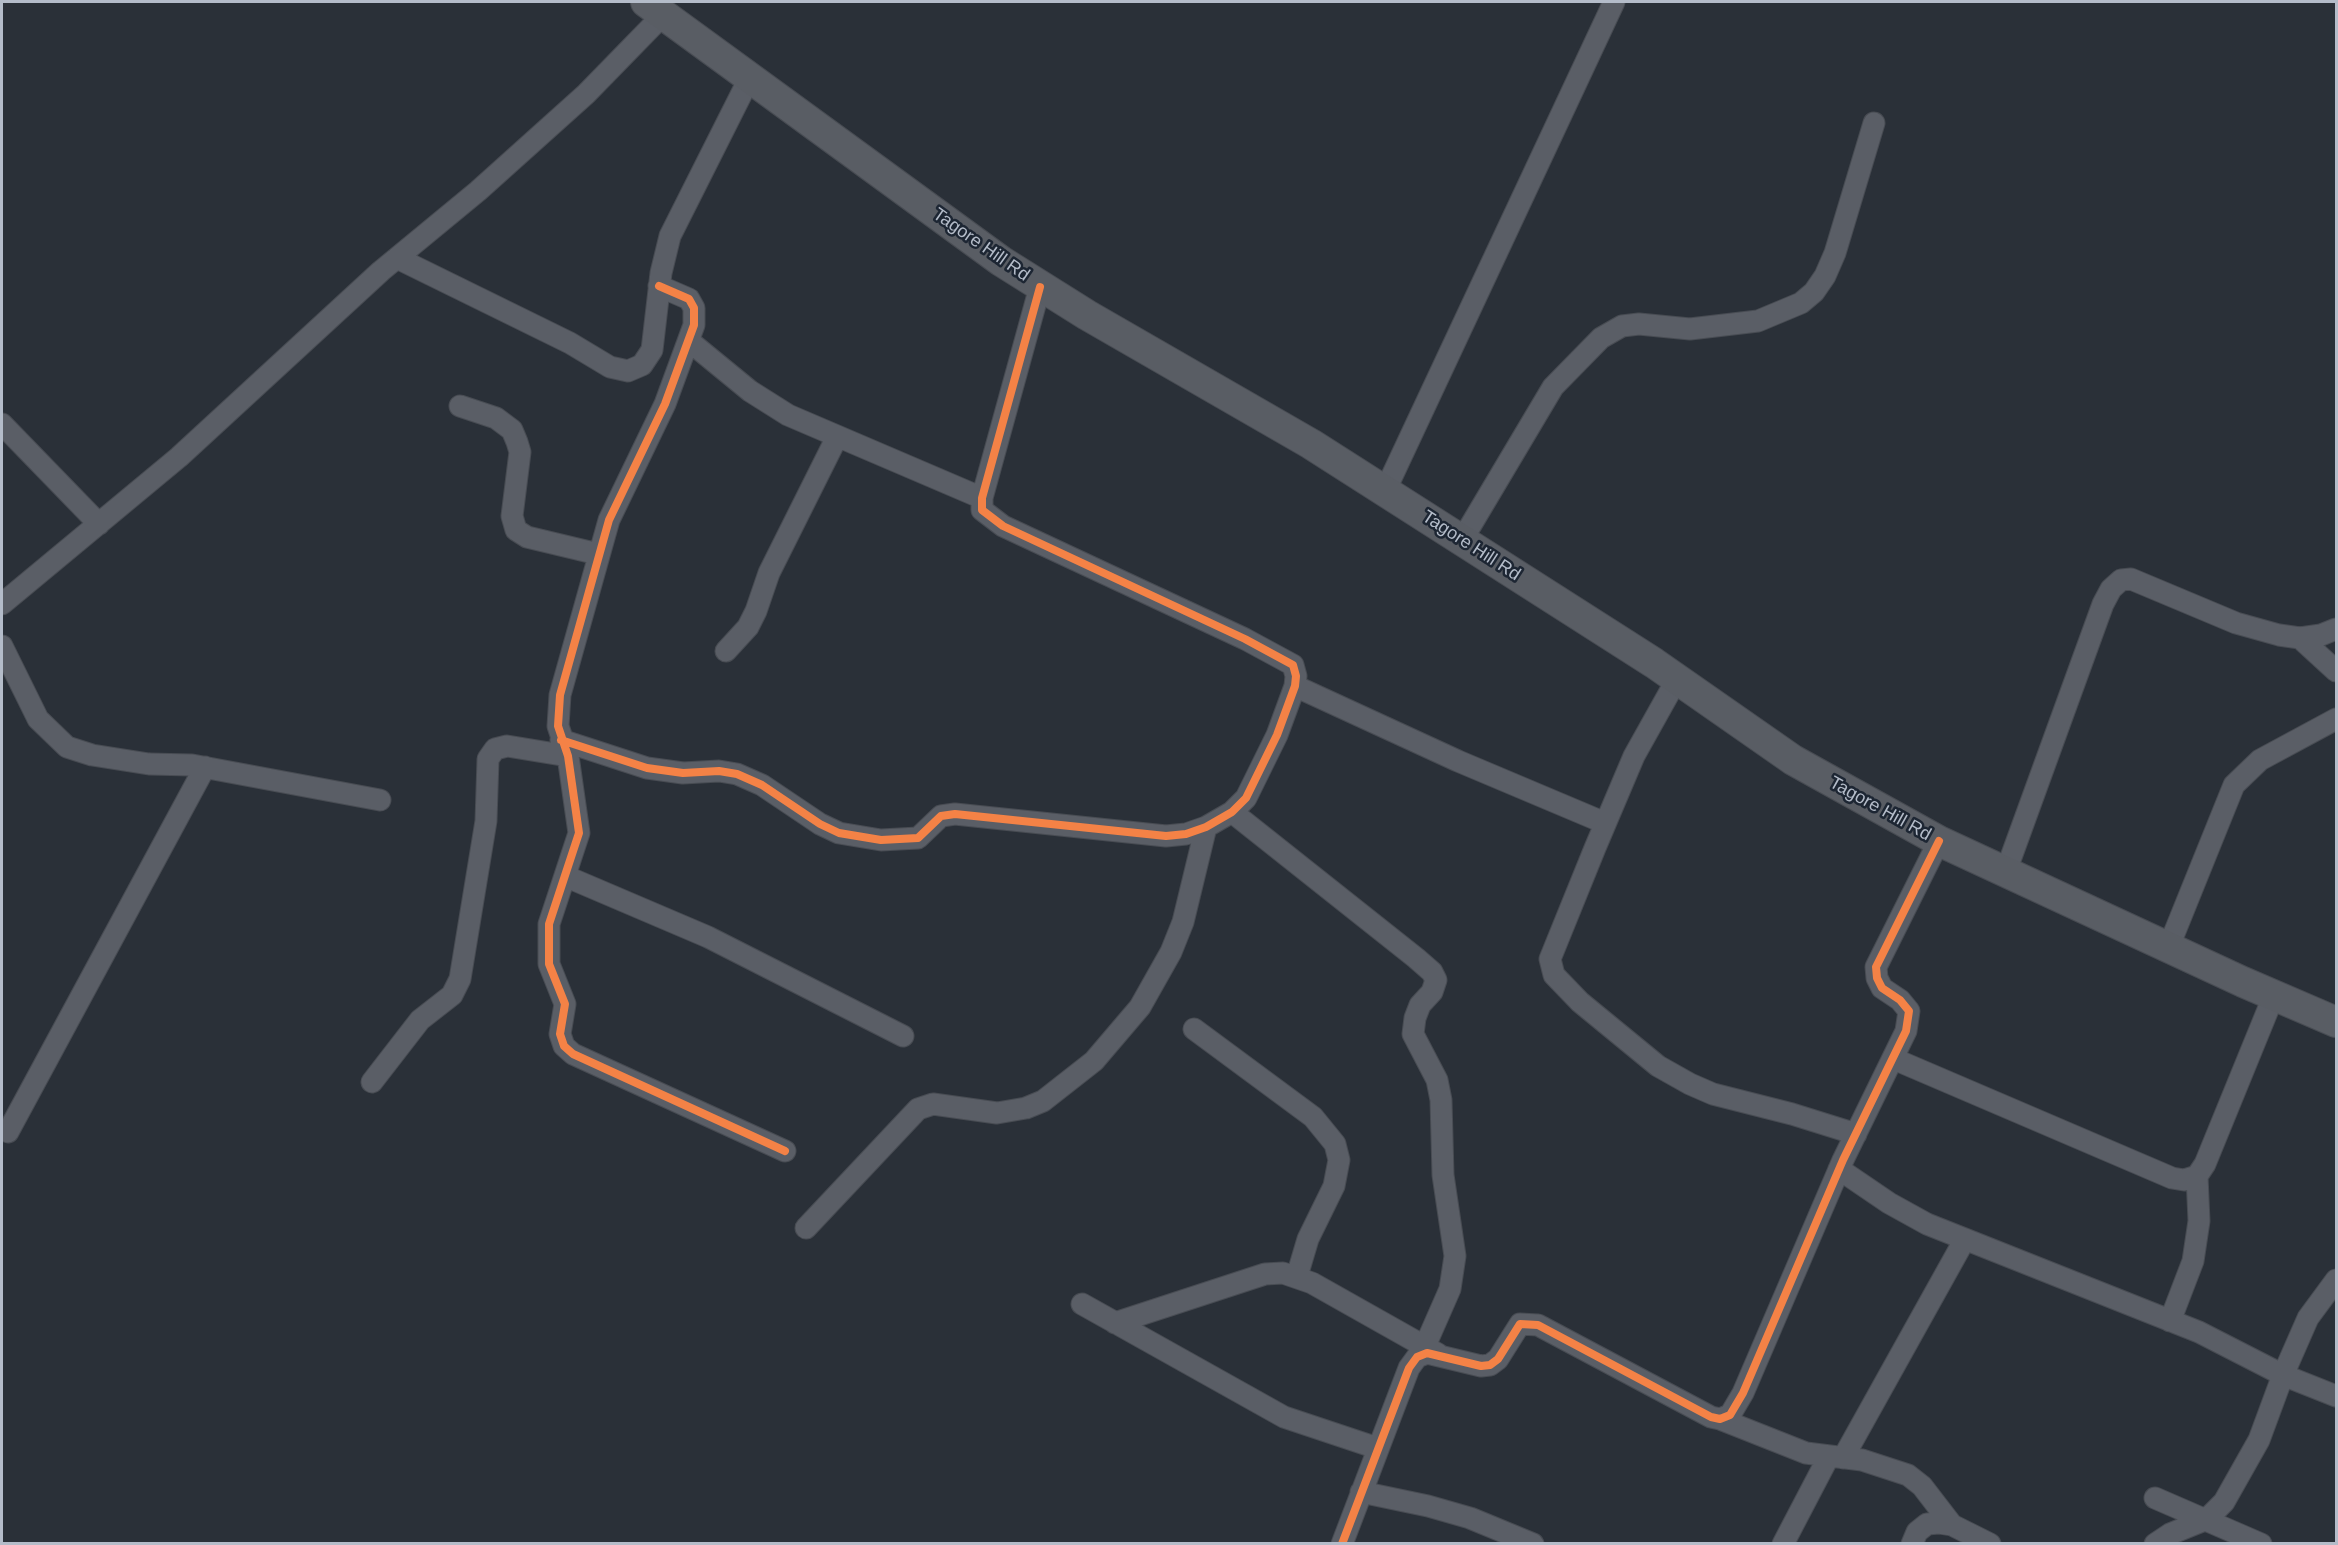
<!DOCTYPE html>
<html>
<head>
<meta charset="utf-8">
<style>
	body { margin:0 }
	#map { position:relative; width:2338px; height:1545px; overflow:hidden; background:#2a3038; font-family:Arial,sans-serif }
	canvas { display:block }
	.frame { position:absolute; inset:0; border:3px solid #b4bcc9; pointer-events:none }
</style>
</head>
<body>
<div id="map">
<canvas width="2338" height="1545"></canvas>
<div class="frame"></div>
</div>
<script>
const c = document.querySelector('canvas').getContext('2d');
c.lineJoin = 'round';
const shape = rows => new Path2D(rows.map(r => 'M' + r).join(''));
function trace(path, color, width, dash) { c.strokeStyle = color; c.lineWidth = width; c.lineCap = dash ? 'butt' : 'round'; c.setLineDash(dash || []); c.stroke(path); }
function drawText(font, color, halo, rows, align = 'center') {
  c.font = font + ' Arial,sans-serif'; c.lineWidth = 5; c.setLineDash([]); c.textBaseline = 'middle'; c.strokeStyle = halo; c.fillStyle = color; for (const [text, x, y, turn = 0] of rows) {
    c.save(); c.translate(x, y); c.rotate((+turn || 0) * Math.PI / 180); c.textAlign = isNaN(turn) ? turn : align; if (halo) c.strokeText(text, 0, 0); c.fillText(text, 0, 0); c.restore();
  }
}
const street = shape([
	[397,258,570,343,610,367,628,371,642,365,652,350,661,273,670,236,750,77],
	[659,286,689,299,694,308,694,325,665,404,609,520,560,695,558,726,568,756,579,833,549,924,549,964,565,1004,560,1034,564,1046,573,1054,785,1151],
	[689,341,750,391,788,415,982,498],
	[460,406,496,418,512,430,517,442,520,452,512,516,516,530,527,537,598,554],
	[2,424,99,524],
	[1385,491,1614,2],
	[1462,540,1553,387,1601,338,1622,326,1639,324,1690,329,1758,321,1801,303,1814,292,1825,276,1835,253,1874,123],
	[2,604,179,457,381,271,478,191,586,94,664,14],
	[2300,638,2336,671],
	[2,646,38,719,67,747,92,755,149,764,192,765,380,800],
	[726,651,748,627,756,611,769,573,837,437],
	[1677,679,1634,756,1595,848,1550,959,1554,975,1580,1002,1658,1066,1690,1084,1713,1094,1792,1114,1856,1134],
	[1295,686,1458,761,1605,823],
	[561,740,647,768,683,773,719,771,737,774,762,785,820,824,839,833,881,840,918,838,941,816,955,814,1166,836,1186,834,1206,827,1232,812,1246,798,1277,735,1295,686,1296,676,1293,665,1245,639,1003,526,982,510,982,498,1040,287],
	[1232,812,1416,958,1432,972,1436,980,1432,992,1420,1005,1415,1018,1413,1034,1437,1080,1441,1100,1443,1175,1455,1256,1450,1289,1425,1346],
	[2006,871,2103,604,2111,589,2121,580,2131,579,2236,623,2279,635,2300,638,2321,635,2336,629],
	[565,876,708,937,903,1036],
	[2169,946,2234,785,2260,760,2336,719],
	[1194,1029,1313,1117,1335,1144,1339,1160,1334,1186,1308,1239,1297,1276],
	[1894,1059,2172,1178,2184,1180,2197,1176,2205,1164,2274,995],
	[372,1082,420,1020,452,995,460,979,486,821,488,759,495,749,507,746,568,756],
	[8,1132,205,767],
	[1839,1169,1889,1203,1927,1224,2199,1332,2283,1375,2336,1396],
	[806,1228,918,1109,933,1104,997,1113,1026,1108,1043,1101,1094,1061,1140,1007,1171,952,1183,922,1206,827],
	[1082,1304,1284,1417,1377,1448],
	[2170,1321,2193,1261,2199,1221,2197,1176],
	[1115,1323,1265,1274,1283,1273,1312,1283,1438,1354],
	[1720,1419,1806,1453,1862,1460,1908,1475,1922,1486,1952,1525],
	[1843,1458,1965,1239],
	[1361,1492,1428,1506,1470,1518,1533,1544],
	[2155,1498,2261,1544],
	[1342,1544,1409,1368,1417,1357,1427,1353,1481,1366,1490,1365,1498,1359,1520,1324,1538,1325,1711,1417,1720,1419,1730,1415,1743,1393,1843,1160,1906,1031,1909,1011,1900,1000,1882,988,1877,978,1876,967,1939,841],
	[1783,1544,1829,1456],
	[1912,1544,1917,1532,1927,1524,1939,1523,1952,1525,1990,1544],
	[2155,1544,2170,1534,2207,1519,2224,1502,2259,1440,2283,1375,2308,1318,2336,1280]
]);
const secondary = shape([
	[646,2,1001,261,1087,315,1311,444,1654,663,1793,760,1939,841,2243,982,2336,1022]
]);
const cycleway = shape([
	[659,286,689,299,694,308,694,325,665,404,609,520,560,695,558,726,568,756,579,833,549,924,549,964,565,1004,560,1034,564,1046,573,1054,785,1151],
	[561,740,647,768,683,773,719,771,737,774,762,785,820,824,839,833,881,840,918,838,941,816,955,814,1166,836,1186,834,1206,827,1232,812,1246,798,1277,735,1295,686,1296,676,1293,665,1245,639,1003,526,982,510,982,498,1040,287],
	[1342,1544,1409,1368,1417,1357,1427,1353,1481,1366,1490,1365,1498,1359,1520,1324,1538,1325,1711,1417,1720,1419,1730,1415,1743,1393,1843,1160,1906,1031,1909,1011,1900,1000,1882,988,1877,978,1876,967,1939,841]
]);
const streetNames = [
	["Tagore Hill Rd",981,245,35],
	["Tagore Hill Rd",1471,546,33],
	["Tagore Hill Rd",1880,809,29]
];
trace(street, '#484c53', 23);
trace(secondary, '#484c53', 32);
trace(street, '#5a5e66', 21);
trace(secondary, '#595d64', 30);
trace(cycleway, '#f48246', 8);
drawText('18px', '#b4bcc9', '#1d2633', streetNames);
</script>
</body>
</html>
